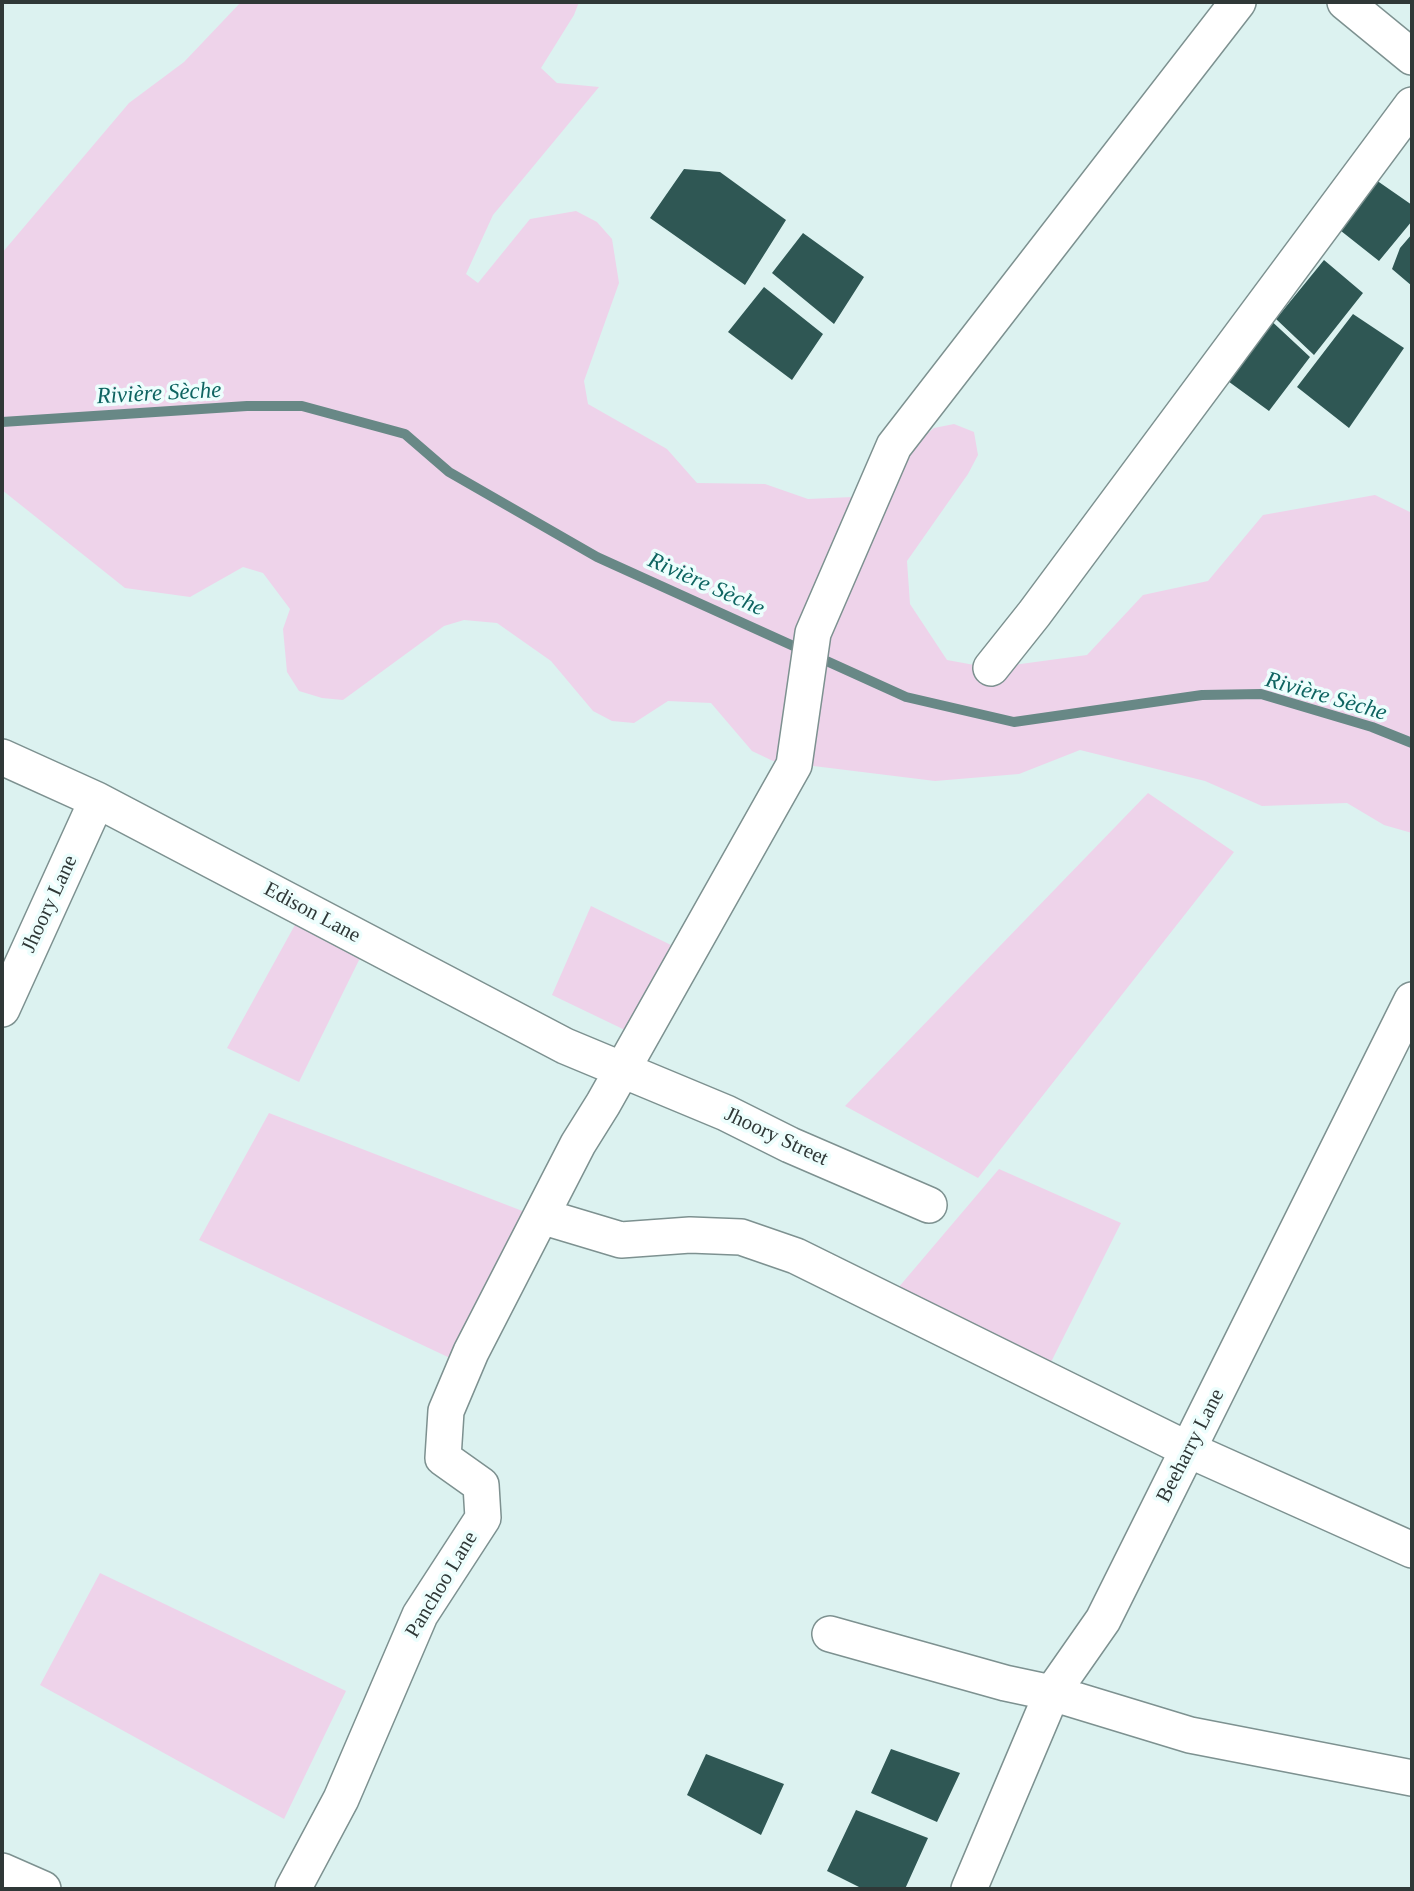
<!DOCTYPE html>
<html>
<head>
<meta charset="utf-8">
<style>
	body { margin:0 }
	#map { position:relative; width:1414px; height:1891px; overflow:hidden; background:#dcf2f0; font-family:Georgia,serif }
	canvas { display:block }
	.frame { position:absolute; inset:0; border:4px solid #2f3837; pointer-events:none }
</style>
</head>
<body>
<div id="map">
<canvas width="1414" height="1891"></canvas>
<div class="frame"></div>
</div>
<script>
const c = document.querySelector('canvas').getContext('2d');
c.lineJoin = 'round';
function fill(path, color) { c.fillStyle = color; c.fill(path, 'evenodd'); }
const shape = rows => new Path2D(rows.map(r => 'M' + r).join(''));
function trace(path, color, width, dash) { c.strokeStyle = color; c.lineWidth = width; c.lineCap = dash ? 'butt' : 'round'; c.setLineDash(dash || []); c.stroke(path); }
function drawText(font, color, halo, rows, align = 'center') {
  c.font = font + ' Georgia,serif'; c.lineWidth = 7; c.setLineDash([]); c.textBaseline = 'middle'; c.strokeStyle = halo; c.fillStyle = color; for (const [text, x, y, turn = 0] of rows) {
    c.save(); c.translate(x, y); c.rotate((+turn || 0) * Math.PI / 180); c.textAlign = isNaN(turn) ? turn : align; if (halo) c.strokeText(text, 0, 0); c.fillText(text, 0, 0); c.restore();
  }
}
const green = shape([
	[241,2,579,2,574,15,541,68,557,83,599,87,493,215,466,274,478,283,530,219,576,211,597,222,612,239,619,283,584,381,588,404,667,449,697,483,765,484,808,499,852,497,934,428,954,424,974,432,978,455,968,474,907,561,910,604,947,660,991,668,1087,655,1143,595,1208,581,1263,515,1375,495,1412,513,1412,833,1384,825,1347,803,1262,806,1205,781,1080,750,1019,774,935,781,773,761,752,751,711,703,668,701,634,723,612,721,593,711,551,661,497,623,464,620,444,626,343,700,322,698,299,691,287,672,283,629,290,609,263,573,243,567,190,597,125,588,2,490,2,253,129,103,184,62],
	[1148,793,1234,852,978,1178,845,1106],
	[591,906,671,945,627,1031,552,995],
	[296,923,361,956,299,1082,227,1048],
	[269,1113,525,1212,450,1358,199,1240],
	[999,1169,1121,1223,1048,1368,898,1288],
	[100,1573,346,1691,284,1819,40,1685]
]);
const stream = shape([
	[2,422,247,406,302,406,405,434,449,472,597,557,906,697,1014,722,1202,695,1261,694,1372,727,1412,743]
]);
const building = shape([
	[684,169,720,172,786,220,745,285,650,218],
	[1376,180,1412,205,1412,221,1379,261,1336,227],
	[803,233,864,277,834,324,772,273],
	[1412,234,1412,286,1392,269,1400,248],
	[1324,260,1363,293,1314,355,1276,319],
	[764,287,823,334,792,380,728,332],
	[1353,314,1404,348,1349,428,1297,387],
	[1266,316,1310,357,1269,411,1221,376],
	[891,1749,960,1773,937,1822,871,1793],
	[706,1754,784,1784,761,1835,687,1795],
	[856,1810,928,1838,905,1889,863,1889,827,1871]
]);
const minor = shape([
	[1345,2,1412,57],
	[991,668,1034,614,1412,105],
	[2,757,97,800,565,1046,726,1113,790,1145,929,1205],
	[2,1009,97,800],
	[541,1216,621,1240,690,1235,741,1237,796,1256,1189,1450,1412,1550],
	[830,1634,1005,1683,1052,1693,1190,1735,1412,1778],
	[2,1871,43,1889],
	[293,1889,341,1799,420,1615,483,1518,481,1485,443,1458,446,1411,471,1352,578,1144,603,1104,794,765,813,633,894,446,1238,2],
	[969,1889,1052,1693,1103,1620,1412,1000]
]);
const streetNames = [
	["Jhoory Lane",50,904,-65],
	["Edison Lane",312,913,28],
	["Jhoory Street",776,1137,25],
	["Beeharry Lane",1191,1446,-63],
	["Panchoo Lane",442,1585,-59]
];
const waterNames = [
	["Rivière Sèche",159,394,-3],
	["Rivière Sèche",706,585,24],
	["Rivière Sèche",1326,697,16]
];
fill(green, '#eed3ea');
trace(stream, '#688886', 10);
fill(building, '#2f5754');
trace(minor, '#7d9190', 38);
trace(minor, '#fff', 35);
drawText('21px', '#2f3837', '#edfefd', streetNames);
drawText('italic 23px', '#0e6461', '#edfefd', waterNames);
</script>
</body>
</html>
